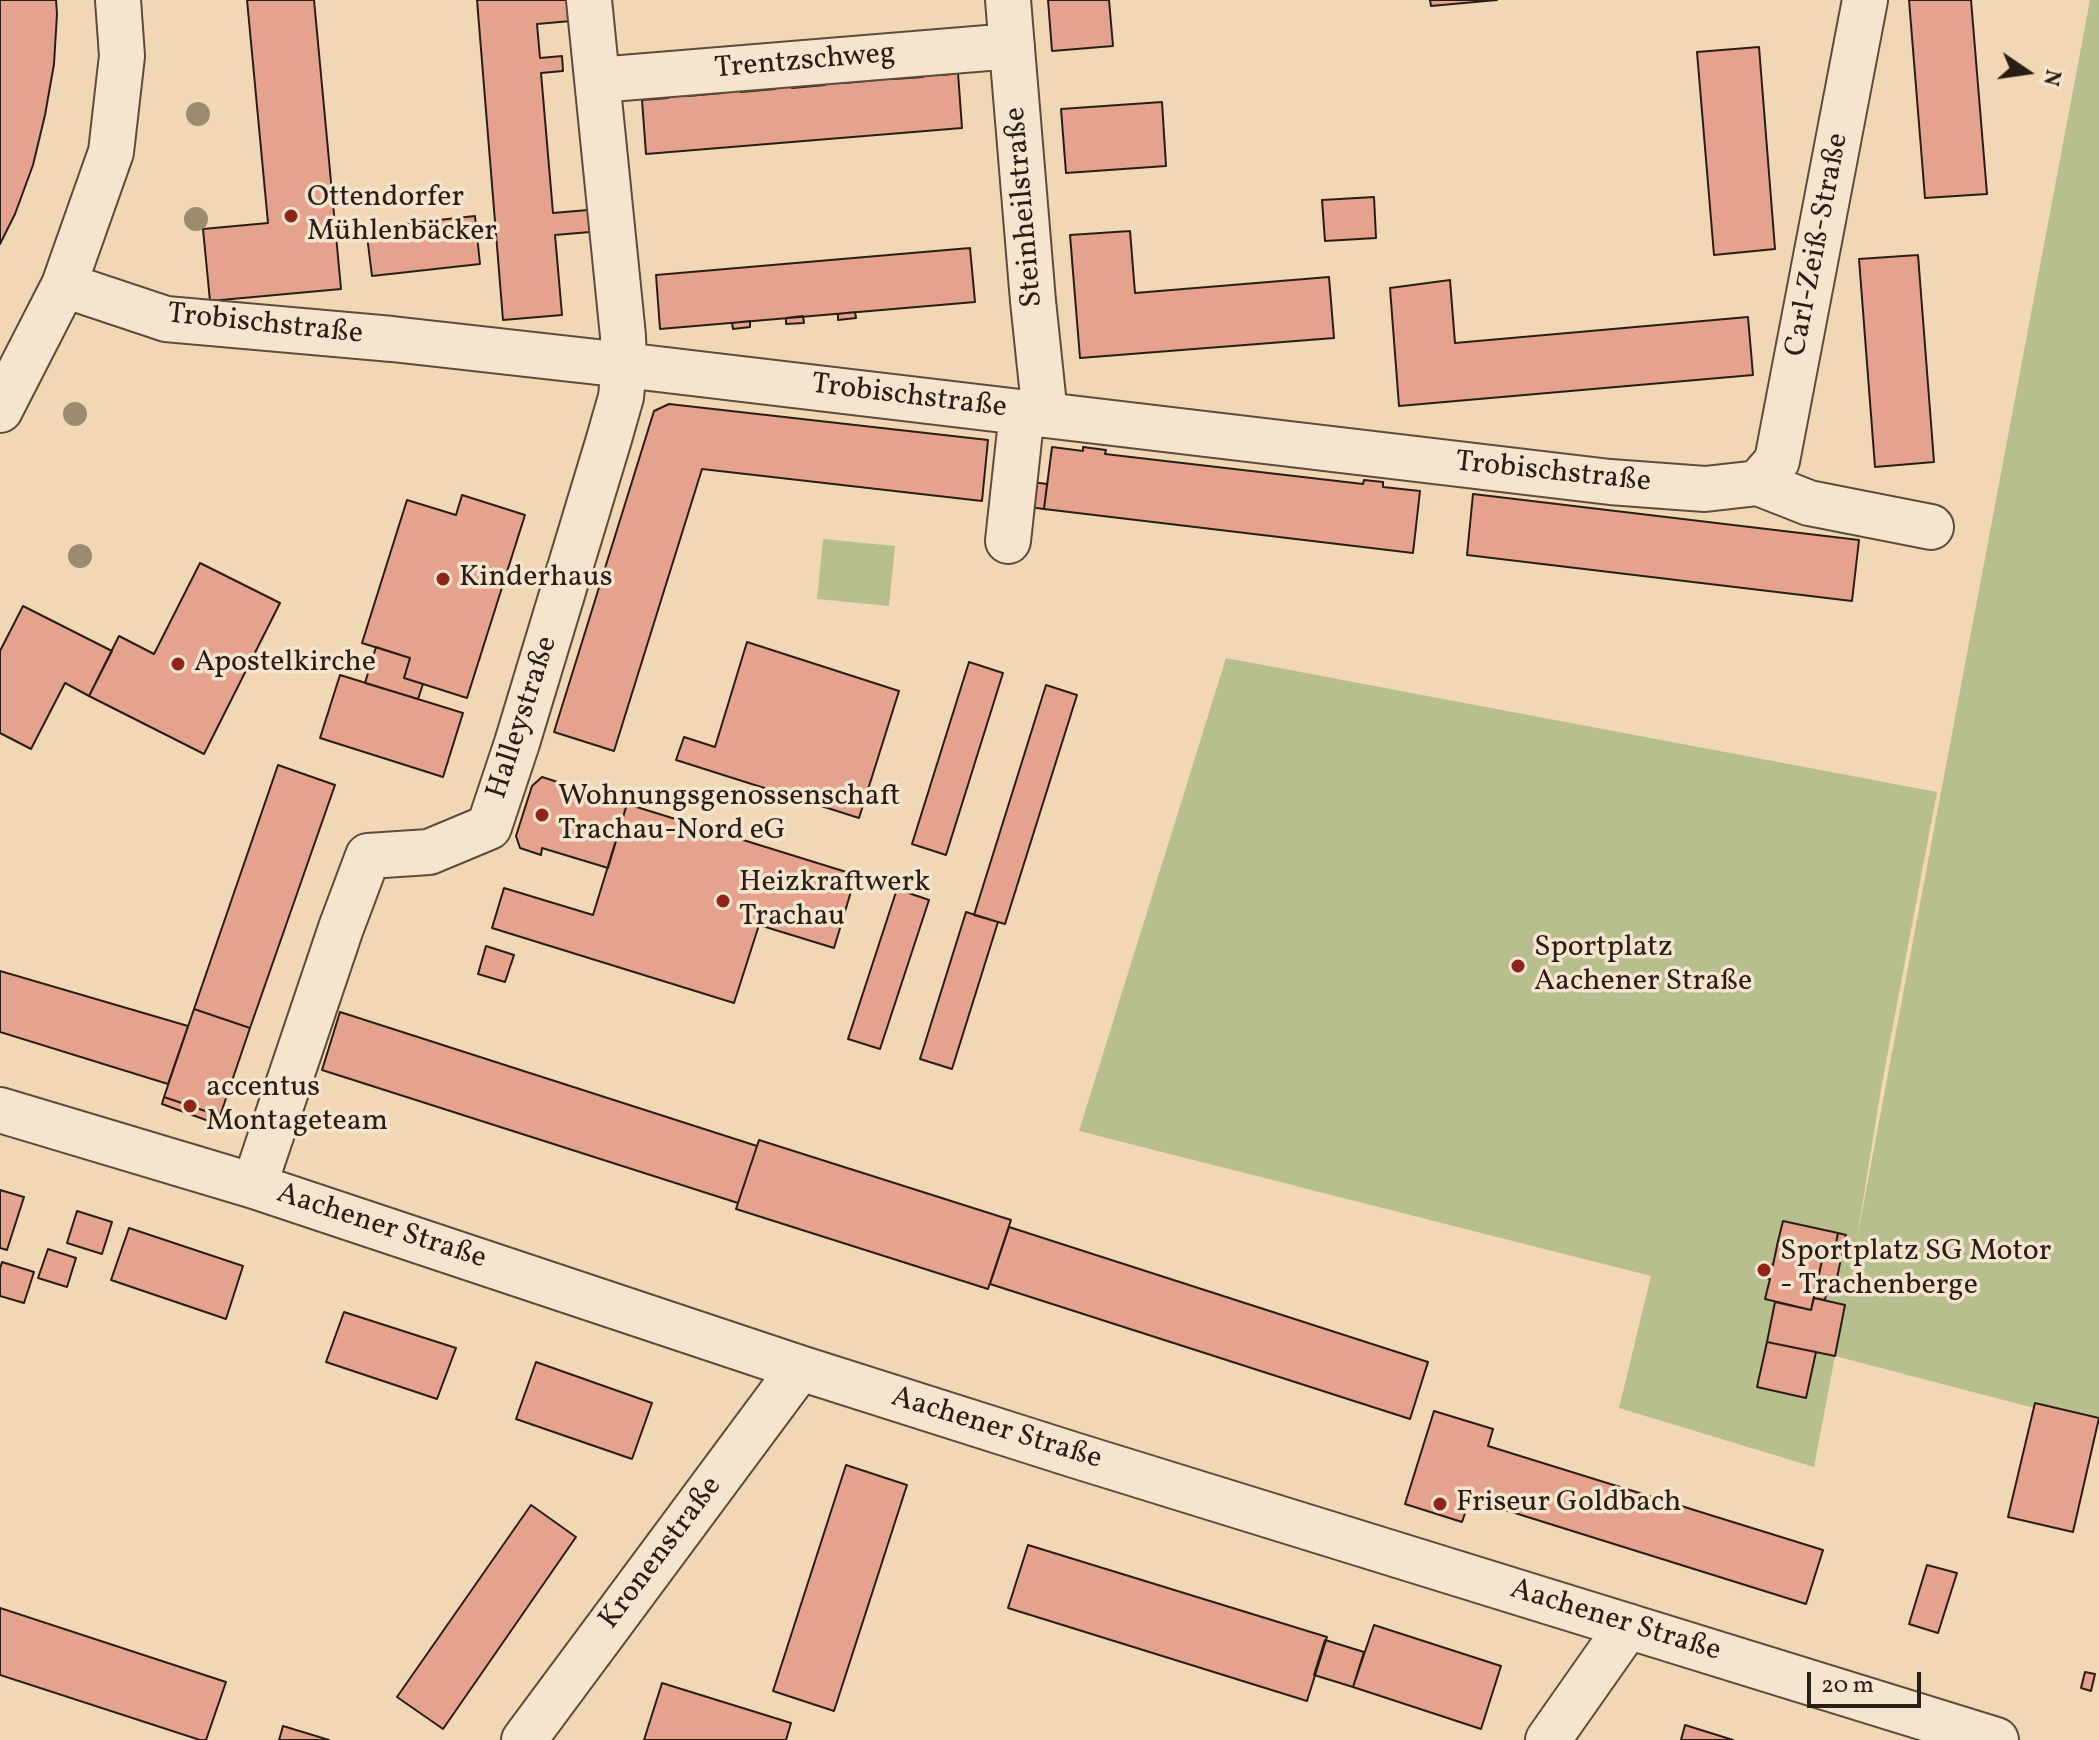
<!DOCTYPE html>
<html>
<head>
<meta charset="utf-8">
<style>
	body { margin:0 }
	#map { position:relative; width:2099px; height:1740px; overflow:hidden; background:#f1d7b3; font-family:Vollkorn,serif }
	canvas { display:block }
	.north { position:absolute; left:1987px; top:32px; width:80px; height:80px; -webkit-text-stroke:6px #f6e5ce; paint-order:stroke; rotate:103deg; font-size:22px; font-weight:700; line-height:32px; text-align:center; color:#291e16 }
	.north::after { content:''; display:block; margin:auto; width:28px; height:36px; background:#291e16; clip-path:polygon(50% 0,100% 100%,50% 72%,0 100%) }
	.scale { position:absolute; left:1807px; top:1672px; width:114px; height:36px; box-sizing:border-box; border:4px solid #291e16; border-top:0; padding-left:10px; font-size:24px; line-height:28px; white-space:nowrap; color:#291e16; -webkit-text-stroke:6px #f6e5ce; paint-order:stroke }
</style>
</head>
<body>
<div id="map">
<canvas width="2099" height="1740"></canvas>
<div class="north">N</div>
<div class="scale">20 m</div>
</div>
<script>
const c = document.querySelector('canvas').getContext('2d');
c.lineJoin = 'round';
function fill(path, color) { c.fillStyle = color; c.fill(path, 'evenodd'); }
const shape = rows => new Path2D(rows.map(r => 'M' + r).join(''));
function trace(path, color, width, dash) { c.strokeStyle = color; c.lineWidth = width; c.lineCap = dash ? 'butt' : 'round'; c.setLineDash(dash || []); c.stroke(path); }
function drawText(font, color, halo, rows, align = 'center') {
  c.font = font + ' Vollkorn,serif'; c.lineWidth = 7; c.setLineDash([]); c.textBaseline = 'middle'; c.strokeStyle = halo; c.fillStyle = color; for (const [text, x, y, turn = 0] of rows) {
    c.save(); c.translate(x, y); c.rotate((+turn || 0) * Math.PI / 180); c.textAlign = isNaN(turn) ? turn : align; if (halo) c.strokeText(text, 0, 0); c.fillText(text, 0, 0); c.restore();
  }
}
const green = shape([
	[2090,0,2099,0,2099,1425,1835,1356,1814,1467,1619,1408,1651,1276,1079,1131,1226,658,1937,792,1881,1089,1856,1244],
	[823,539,895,546,889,606,817,599]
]);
const building = shape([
	[0,0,56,0,57,14,54,64,45,115,33,165,15,214,0,244,0,0],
	[247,0,314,0,341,289,210,301,203,229,268,223,247,0],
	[477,0,570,0,571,21,537,24,540,58,562,56,563,71,541,73,553,213,588,210,590,232,555,235,562,315,503,320,477,0],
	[1048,0,1109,0,1113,46,1052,51,1048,0],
	[1430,0,1497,0,1431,6,1430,0],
	[1909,0,1971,0,1987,194,1925,198,1909,0],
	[1759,47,1775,249,1714,255,1697,52,1759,47],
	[943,69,943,75,958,73,962,128,646,154,642,100,668,98,668,90,688,89,688,96,722,93,721,86,740,85,741,92,775,89,775,83,792,81,792,88,825,85,825,78,844,76,844,83,877,80,877,74,893,72,894,79,923,77,923,70,943,69],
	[1162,102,1166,166,1066,173,1061,109,1162,102],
	[1374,197,1376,238,1325,241,1322,200,1374,197],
	[475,216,480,264,372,276,366,228,475,216],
	[1130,231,1135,293,1329,277,1334,338,1080,358,1070,235,1130,231],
	[970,248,975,302,660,329,656,275,970,248],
	[1918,255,1934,462,1875,467,1859,259,1918,255],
	[1450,280,1455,343,1748,317,1753,375,1399,406,1390,288,1450,280],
	[855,312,856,318,838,320,838,314,855,312],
	[803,316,804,323,786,324,786,318,803,316],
	[750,321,750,327,733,329,732,323,750,321],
	[669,404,988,440,982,501,702,469,614,751,554,732,654,411,669,404],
	[1052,447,1083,451,1083,447,1106,450,1105,454,1363,484,1364,480,1383,482,1383,487,1420,491,1413,553,1044,509,1052,447],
	[1032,482,1047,484,1044,509,1029,507,1032,482],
	[1473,494,1859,540,1852,601,1467,555,1473,494],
	[462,495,525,515,467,698,404,678,410,658,362,643,407,500,456,515,462,495],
	[200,563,280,603,204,754,89,696,119,636,154,654,200,563],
	[23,606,112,651,89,696,65,683,31,749,0,733,0,651,23,606],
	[747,642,899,691,859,818,676,760,684,737,715,747,747,642],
	[376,647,410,658,404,678,423,684,418,699,365,683,376,647],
	[969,662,1003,673,946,855,912,844,969,662],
	[340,675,463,713,443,777,320,738,340,675],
	[1046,685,1077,695,1005,924,974,915,1046,685],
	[278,765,335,785,250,1028,194,1009,278,765],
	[542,777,627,804,608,868,542,848,541,855,520,848,516,836,532,786,542,777],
	[627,804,856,875,834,948,759,925,734,1003,492,928,504,888,593,915,627,804],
	[897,889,929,900,880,1049,848,1039,897,889],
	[966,912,998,922,952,1069,920,1059,966,912],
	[486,946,514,955,505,982,478,974,486,946],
	[0,971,188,1026,168,1084,0,1032,0,971],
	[194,1009,250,1028,220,1116,164,1097,194,1009],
	[340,1012,757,1146,738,1203,322,1070,340,1012],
	[164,1097,220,1116,217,1124,162,1104,164,1097],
	[759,1140,1011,1220,988,1289,736,1209,759,1140],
	[0,1190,24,1197,7,1250,0,1248,0,1190],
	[77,1211,112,1222,102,1254,67,1243,77,1211],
	[1783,1221,1838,1233,1834,1253,1778,1241,1783,1221],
	[1009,1227,1428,1362,1410,1419,990,1284,1009,1227],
	[129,1228,243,1266,226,1319,111,1280,129,1228],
	[1838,1233,1846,1235,1834,1292,1827,1290,1825,1300,1814,1298,1824,1251,1834,1253,1838,1233],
	[1778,1241,1824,1251,1811,1310,1765,1299,1770,1279,1763,1277,1766,1263,1773,1265,1778,1241],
	[48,1249,76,1258,67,1287,38,1278,48,1249],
	[2,1262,34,1272,24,1303,0,1296,0,1269,2,1262],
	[1814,1298,1845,1305,1835,1356,1767,1342,1775,1302,1811,1310,1814,1298],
	[344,1312,456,1348,437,1399,326,1362,344,1312],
	[1767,1342,1816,1352,1806,1398,1757,1387,1767,1342],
	[536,1362,652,1403,632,1459,516,1419,536,1362],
	[2035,1403,2099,1418,2073,1532,2008,1517,2035,1403],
	[1434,1411,1493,1429,1488,1446,1823,1550,1806,1604,1470,1499,1462,1522,1405,1504,1434,1411],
	[846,1465,907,1485,834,1711,773,1691,846,1465],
	[531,1505,576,1537,443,1729,397,1697,531,1505],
	[1028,1545,1327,1637,1307,1701,1008,1608,1028,1545],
	[1927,1565,1957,1573,1938,1633,1909,1624,1927,1565],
	[0,1608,226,1682,206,1740,200,1740,0,1675,0,1608],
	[1374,1625,1501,1666,1481,1729,1353,1687,1374,1625],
	[1325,1640,1364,1652,1353,1687,1314,1675,1325,1640],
	[2085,1672,2095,1674,2091,1691,2081,1688,2085,1672],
	[662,1683,791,1723,786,1740,644,1740,662,1683],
	[1685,1725,1733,1740,1681,1740,1685,1725],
	[283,1726,329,1740,279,1740,283,1726]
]);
const minor = shape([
	[1008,0,1033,301,1045,415],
	[598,80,1012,46],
	[64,285,166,319,392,339,624,365,1610,482,1705,489,1758,483],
	[0,410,64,285,111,152,122,56,118,0],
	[1758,483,1777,461,1865,0],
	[1758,483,1809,503,1931,527],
	[1008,541,1022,412],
	[0,1110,254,1186,800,1368,1074,1455,1996,1740],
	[254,1186,341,928,368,856,429,852,489,827,517,743,609,439,621,397,624,365,623,336,589,0],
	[524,1740,800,1368],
	[1548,1740,1628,1626]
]);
const trees = [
	[198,114],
	[196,219],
	[75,414],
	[80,556]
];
const markers = [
	[291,216,8,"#8f2418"],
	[443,579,8,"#8f2418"],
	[178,664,8,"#8f2418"],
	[542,815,8,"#8f2418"],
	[723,901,8,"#8f2418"],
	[1518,966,8,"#8f2418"],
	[190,1106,8,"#8f2418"],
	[1764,1270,8,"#8f2418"],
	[1440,1504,8,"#8f2418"]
];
const streetNames = [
	["Trentzschweg",805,63,-5],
	["Steinheilstraße",1026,207,-95],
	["Carl-Zeiß-Straße",1819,245,-79],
	["Trobischstraße",265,326,6],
	["Trobischstraße",909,398,7],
	["Trobischstraße",1553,474,6],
	["Halleystraße",524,718,-72],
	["Aachener Straße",381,1228,18],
	["Aachener Straße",996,1430,17],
	["Kronenstraße",662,1554,-53],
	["Aachener Straße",1615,1622,17]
];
const poiNames = [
	["Ottendorfer",307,199],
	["Mühlenbäcker",307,233],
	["Kinderhaus",459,579],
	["Apostelkirche",194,664],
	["Wohnungsgenossenschaft",558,798],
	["Trachau-Nord eG",558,832],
	["Heizkraftwerk",739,884],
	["Trachau",739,918],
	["Sportplatz",1534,949],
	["Aachener Straße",1534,983],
	["accentus",206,1089],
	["Montageteam",206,1123],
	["Sportplatz SG Motor",1780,1253],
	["- Trachenberge",1780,1287],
	["Friseur Goldbach",1456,1504]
];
fill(green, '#b8bf8e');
fill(building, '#e5a28d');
trace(building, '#291e16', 2);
trace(minor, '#5b4c3d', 48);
trace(minor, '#f6e5ce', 44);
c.fillStyle = '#9b8c70';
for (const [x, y] of trees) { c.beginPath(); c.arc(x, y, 12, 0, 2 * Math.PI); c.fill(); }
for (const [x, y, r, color] of markers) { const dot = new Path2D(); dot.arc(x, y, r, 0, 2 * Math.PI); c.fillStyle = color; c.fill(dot); trace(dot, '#f6e5ce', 3); }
drawText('30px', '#291e16', '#f6e5ce', streetNames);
drawText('30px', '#291e16', '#f6e5ce', poiNames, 'left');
</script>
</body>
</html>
